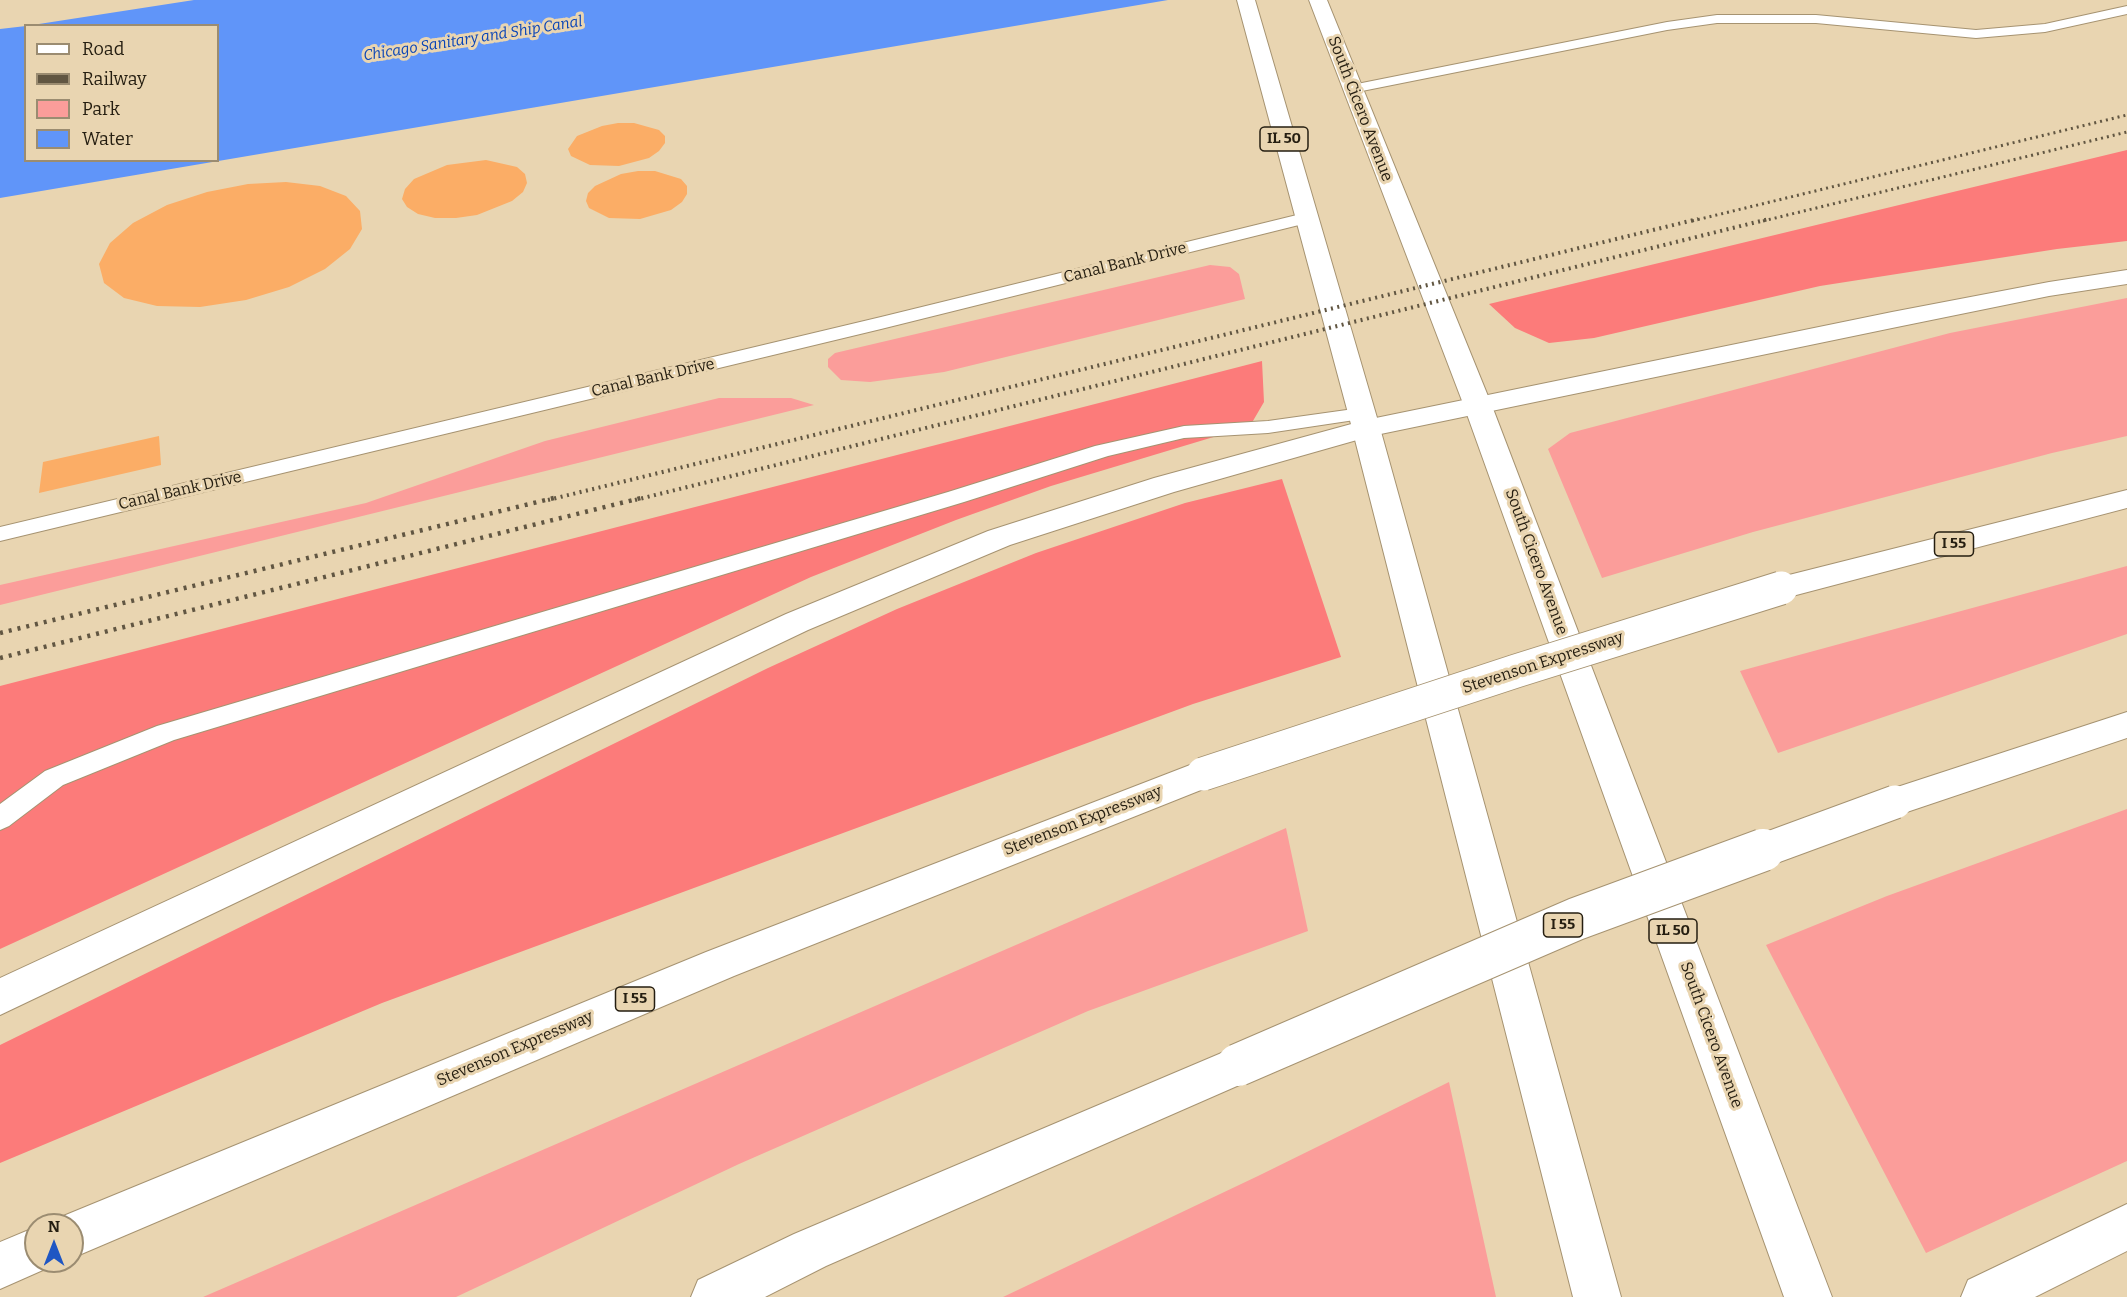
<!DOCTYPE html>
<html>
<head>
<meta charset="utf-8">
<style>
	body { margin:0 }
	#map { position:relative; width:2127px; height:1297px; overflow:hidden; background:#e9d5b1; font-family:Bitter,serif }
	canvas { display:block }
	.legend { position:absolute; left:24px; top:24px; width:195px; height:138px; box-sizing:border-box; background:#e9d5b1; border:2px solid #9b8c71; margin:0; padding:8px 10px; list-style:none; font-size:18px; color:#251e11 }
	.legend li { display:flex; align-items:center; gap:12px; height:30px }
	.legend b { width:30px; border:2px solid #9b8c71 }
	.north { position:absolute; left:24px; top:1213px; width:60px; height:60px; box-sizing:border-box; background:#e9d5b1; border:2px solid #9b8c71; border-radius:50%; rotate:0deg; font-size:16px; font-weight:700; line-height:24px; text-align:center; color:#251e11 }
	.north::after { content:''; display:block; margin:auto; width:21px; height:27px; background:#1f56c3; clip-path:polygon(50% 0,100% 100%,50% 72%,0 100%) }
</style>
</head>
<body>
<div id="map">
<canvas width="2127" height="1297"></canvas>
<ul class="legend">
<li><b style="height:8px;background:#fff"></b>Road</li>
<li><b style="height:8px;background:#615642"></b>Railway</li>
<li><b style="height:16px;background:#fb9d9a"></b>Park</li>
<li><b style="height:16px;background:#6095f9"></b>Water</li>
</ul>
<div class="north">N</div>
</div>
<script>
const c = document.querySelector('canvas').getContext('2d');
c.lineJoin = 'round';
function fill(path, color) { c.fillStyle = color; c.fill(path, 'evenodd'); }
const shape = rows => new Path2D(rows.map(r => 'M' + r).join(''));
function trace(path, color, width, dash) { c.strokeStyle = color; c.lineWidth = width; c.lineCap = dash ? 'butt' : 'round'; c.setLineDash(dash || []); c.stroke(path); }
function drawText(font, color, halo, rows, align = 'center') {
  c.font = font + ' Bitter,serif'; c.lineWidth = 6; c.setLineDash([]); c.textBaseline = 'middle'; c.strokeStyle = halo; c.fillStyle = color; for (const [text, x, y, turn = 0] of rows) {
    c.save(); c.translate(x, y); c.rotate((+turn || 0) * Math.PI / 180); c.textAlign = isNaN(turn) ? turn : align; if (halo) c.strokeText(text, 0, 0); c.fillText(text, 0, 0); c.restore();
  }
}
const green = shape([
	[1210,265,1230,267,1239,274,1245,299,944,372,870,382,841,380,828,367,828,359,835,353],
	[2127,298,2127,436,2052,453,1753,532,1602,578,1548,449,1570,433,1950,333],
	[719,398,791,398,814,405,0,605,0,585,366,503,545,441],
	[2127,566,2127,634,1778,753,1740,671],
	[2127,809,2127,1161,1926,1253,1766,945,1887,896],
	[1286,828,1308,931,1088,1011,739,1164,456,1297,203,1297],
	[1449,1082,1496,1297,1003,1297,1258,1176]
]);
const forest = shape([
	[2127,150,2127,241,2057,249,1820,286,1594,338,1549,343,1515,328,1489,304],
	[1262,361,1264,402,1250,426,1051,486,956,520,811,577,0,949,0,686],
	[1282,479,1341,657,1193,704,382,1003,0,1163,0,1045,768,668,897,609,1036,553,1185,503]
]);
const water = shape([
	[194,0,1168,0,0,198,0,29,26,26,26,160,218,160,218,26,26,26]
]);
const building = shape([
	[618,123,634,123,659,130,665,136,665,143,659,151,649,158,619,166,590,165,571,156,568,149,577,136,602,126],
	[486,160,517,167,525,174,527,183,523,192,512,201,477,215,456,218,435,218,418,214,407,207,402,199,405,189,414,179,447,165],
	[638,171,655,171,681,179,687,186,687,194,682,202,671,210,640,219,609,218,589,208,586,201,588,193,595,186,621,174],
	[286,182,320,186,346,196,360,211,362,229,350,249,325,269,289,287,246,300,200,307,157,306,124,298,104,283,99,264,110,243,133,223,167,205,207,192,248,184],
	[159,436,161,465,39,493,43,462]
]);
const service = shape([
	[2127,6,2127,14,2045,32,1976,38,1816,23,1717,23,1667,30,1352,93,1345,89,1352,85,1667,22,1717,15,1816,15,1976,30,2045,24,2127,6],
	[1305,213,1311,214,1314,218,1311,222,881,329,0,541,0,527,881,317,1305,213],
	[1361,408,1368,410,1371,414,1368,418,1268,433,1184,438,1108,456,964,502,174,740,63,785,9,826,0,830,0,804,45,771,157,726,948,492,1095,446,1184,426,1268,421,1361,408]
]);
const primary = shape([
	[1237,0,1255,0,1380,428,1621,1297,1573,1297,1352,428,1237,0],
	[1309,0,1327,0,1492,406,1832,1297,1784,1297,1464,406,1309,0]
]);
const motorway = shape([
	[2127,270,2127,284,2049,296,1892,328,1371,436,1174,492,1010,545,808,630,0,1015,0,978,786,614,988,531,1154,478,1366,420,1892,312,2049,282,2127,270],
	[2127,490,2127,508,1781,599,1770,596,1765,588,1770,580,1781,577,2127,490],
	[2127,712,2127,738,1895,816,1882,812,1877,802,1882,792,2127,712],
	[1203,760,1216,764,1221,774,1216,784,734,976,72,1258,72,1225,53,1225,56,1219,706,952,1203,760],
	[1238,1046,1253,1051,1259,1065,1253,1079,826,1266,765,1297,691,1297,698,1280,794,1234,1238,1046],
	[2127,1204,2127,1251,2035,1297,1961,1297,1968,1280,2127,1204],
	[36,1227,36,1261,55,1261,52,1266,0,1289,0,1242,36,1227]
]);
const railFar2 = shape([
	[1692,221,2127,115],
	[1763,221,2127,132]
]);
const railFar1 = shape([
	[548,500,1698,219],
	[635,500,1769,219]
]);
const rail = shape([
	[0,633,554,498],
	[0,658,641,498]
]);
const motorwayBridgeFar1 = shape([
	[1203,774,1516,671,1781,588],
	[1759,852,1895,802]
]);
const motorwayBridge = shape([
	[1238,1065,1576,919,1763,850]
]);
const farWaternames = [
	["Chicago Sanitary and Ship Canal",473,39,-9]
];
const shields = [
	[1284,139,48],
	[1954,544,39],
	[1563,925,39],
	[1673,931,48],
	[635,999,39]
];
const shieldNames = [
	["IL 50",1284,139],
	["I 55",1954,544],
	["I 55",1563,925],
	["IL 50",1673,931],
	["I 55",635,999]
];
const streetNames = [
	["South Cicero Avenue",1360,109,69],
	["Canal Bank Drive",1125,263,-14],
	["Canal Bank Drive",653,378,-13],
	["Canal Bank Drive",180,491,-13],
	["South Cicero Avenue",1536,562,70],
	["Stevenson Expressway",1543,663,-18],
	["Stevenson Expressway",1083,821,-21],
	["South Cicero Avenue",1711,1035,70],
	["Stevenson Expressway",515,1049,-23]
];
fill(green, '#fb9d9a');
fill(forest, '#fc7b7a');
fill(water, '#6095f9');
fill(building, '#fbad66');
trace(service, '#a69371', 2);
trace(primary, '#a69371', 2);
trace(motorway, '#a69371', 2);
fill(service, '#fff');
fill(primary, '#fff');
fill(motorway, '#fff');
trace(railFar2, '#615642', 3, [2, 4]);
trace(railFar1, '#615642', 4, [2, 4.5]);
trace(rail, '#615642', 4.5, [3, 6]);
trace(motorwayBridgeFar1, '#a69371', 35, []);
trace(motorwayBridge, '#a69371', 44, []);
trace(motorwayBridgeFar1, '#fff', 33);
trace(motorwayBridge, '#fff', 42);
drawText('italic 15px', '#0a45b7', '#e9d5b1', farWaternames);
for (const [x, y, w] of shields) { const box = new Path2D(); box.roundRect(x - w / 2, y - 12, w, 24, 4.5); c.fillStyle = '#e9d5b1'; c.fill(box); trace(box, '#251e11', 1.5); }
drawText('bold 15px', '#251e11', null, shieldNames);
drawText('16px', '#251e11', '#e9d5b1', streetNames);
</script>
</body>
</html>
